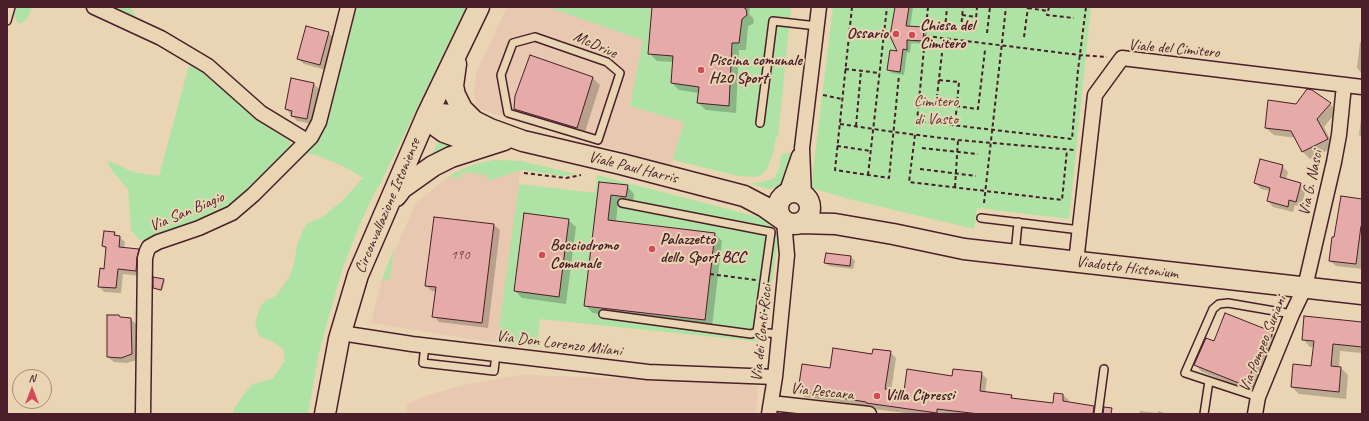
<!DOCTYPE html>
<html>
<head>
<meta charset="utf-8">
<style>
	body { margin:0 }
	#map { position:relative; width:1369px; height:421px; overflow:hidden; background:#e9d5b3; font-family:Caveat,sans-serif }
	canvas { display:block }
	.frame { position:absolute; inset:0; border:8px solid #4a1f2b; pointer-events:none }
	.north { position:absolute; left:12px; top:369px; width:40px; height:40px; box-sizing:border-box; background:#e9d5b3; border:1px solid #a98c7d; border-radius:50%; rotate:0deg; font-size:11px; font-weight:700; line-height:16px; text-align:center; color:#4a1f2b }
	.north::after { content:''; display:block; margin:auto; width:14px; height:18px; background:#d1495b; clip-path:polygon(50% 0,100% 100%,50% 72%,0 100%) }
</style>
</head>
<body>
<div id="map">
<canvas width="1369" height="421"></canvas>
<div class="frame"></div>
<div class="north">N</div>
</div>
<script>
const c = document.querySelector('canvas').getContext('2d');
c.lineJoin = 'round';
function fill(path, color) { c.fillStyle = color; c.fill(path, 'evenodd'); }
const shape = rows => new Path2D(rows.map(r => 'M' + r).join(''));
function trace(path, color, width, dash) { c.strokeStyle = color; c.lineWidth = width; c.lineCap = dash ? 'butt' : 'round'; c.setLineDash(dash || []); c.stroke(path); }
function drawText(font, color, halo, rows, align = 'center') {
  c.font = font + ' Caveat,sans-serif'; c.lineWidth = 4; c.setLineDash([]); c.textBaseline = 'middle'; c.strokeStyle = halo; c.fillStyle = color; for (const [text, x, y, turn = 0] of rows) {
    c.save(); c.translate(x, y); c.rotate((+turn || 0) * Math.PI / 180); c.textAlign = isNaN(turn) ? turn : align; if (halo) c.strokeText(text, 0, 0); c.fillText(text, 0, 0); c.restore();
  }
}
const built = shape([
	[507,7,547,7,644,40,630,106,684,122,671,166,476,108,474,90,477,71],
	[494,160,521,161,514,229,497,343,371,323,382,279,416,203,448,177,462,169,476,164],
	[523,375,729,382,758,386,756,414,406,414,407,404,428,395,468,384]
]);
const green = shape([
	[13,7,32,7,28,17,22,23,18,23,14,15],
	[87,7,130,7,135,15,137,22,134,28],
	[351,7,466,7,381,182,373,196,359,226,342,270,319,352,308,414,233,414,234,408,251,385,273,378,285,361,283,349,272,341,259,336,255,322,261,306,266,300,276,296,290,276,294,263,297,245,303,230,308,223,322,217,342,201,363,178,343,166,316,155,300,152,320,131],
	[547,7,791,7,778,137,776,137,773,154,767,169,761,175,754,177,739,176,673,160,684,122,630,106,643,40],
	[833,7,1091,7,1069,219,977,208,974,229,849,199,811,188],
	[191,58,287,136,289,139,291,148,227,212,150,239,140,240,131,230,128,189,112,171,107,160,133,172,159,176],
	[441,134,469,144,427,166],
	[790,152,791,163,787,178,781,186,769,189,749,183,763,182,775,178,779,169,781,155],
	[494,160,521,161,576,174,563,176,522,170,487,181,487,175,462,172,461,178,448,177,462,169,476,164],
	[597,175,762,218,779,234,763,342,540,319,537,347,497,343,519,184,595,193],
	[394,248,389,281,382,279]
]);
const shadow = shape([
	[653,7,750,7,749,14,753,18,754,21,753,24,748,26,746,50,739,50,736,113,706,110,698,103,699,93,679,90,672,83,674,62,657,61,649,53],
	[896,7,913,7,910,27,924,28,927,31,927,44,911,43,910,53,907,52,904,75,892,73,888,70,898,52],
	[328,33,334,38,326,70,304,64,298,59],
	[1360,42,1362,43,1362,73,1357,68],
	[593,78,600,85,584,135,523,116,515,108],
	[314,84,319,89,312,124,297,121,286,109],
	[1330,104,1337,111,1324,127,1334,147,1310,159,1303,152,1296,138,1274,135,1266,128,1297,105],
	[1362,111,1362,137,1359,135],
	[1282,166,1288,172,1286,180,1300,184,1306,189,1301,207,1295,205,1293,212,1273,207,1268,201,1270,191,1261,189,1255,183],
	[600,183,627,186,634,194,633,204,618,202,616,222,715,234,722,241,712,327,593,313,586,306],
	[1362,200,1362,269,1336,266,1330,261,1335,238],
	[435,218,494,225,500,230,488,328,439,322,434,316,436,292,432,291,426,286],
	[568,220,576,227,566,304,522,298,515,291],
	[114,233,125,242,124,248,138,250,143,255,141,276,123,274,121,293,104,292,99,286,104,270,106,249,103,246],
	[851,257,855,261,853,269,829,266,825,263],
	[163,280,165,281,162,291,156,289,154,288],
	[121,318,131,319,136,324,137,360,127,363,114,362,108,357],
	[1362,323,1362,353,1340,351,1339,368,1341,368,1348,375,1346,399,1299,394,1292,387,1312,367,1314,347,1310,347,1303,339],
	[1272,333,1279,340,1253,392,1202,372,1195,365,1214,342],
	[890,352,896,358,891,391,904,393,953,377,981,373,987,379,985,393,1011,396,1015,400,1054,404,1063,395,1069,400,1068,403,1094,407,1099,412,1099,414,913,414,873,409,871,406,804,397,799,391,831,370,873,355],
	[1140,411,1158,413,1158,411,1169,414,1139,414]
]);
const building = shape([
	[652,7,743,7,746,9,747,15,742,19,739,43,732,43,729,106,697,103,699,87,671,83,673,56,648,54,652,7],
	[895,7,909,7,906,26,924,27,923,41,907,40,907,50,903,49,900,72,887,70,890,50,897,51,890,36,895,7],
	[306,26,329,32,320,65,297,59,306,26],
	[530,55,593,77,577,128,514,109,515,96,530,55],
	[291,78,314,83,307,119,291,116,292,111,285,109,291,78],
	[1307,89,1312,90,1331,103,1317,119,1328,139,1302,152,1291,131,1265,128,1268,100,1296,104,1307,89],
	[1260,159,1283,165,1280,177,1301,183,1296,202,1289,200,1288,207,1267,201,1270,188,1254,183,1260,159],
	[599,182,628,185,626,197,611,195,608,220,715,233,705,320,584,306,599,182],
	[1341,196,1362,199,1362,226,1361,226,1356,264,1329,261,1332,237,1334,237,1341,196],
	[524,213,569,219,559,297,514,291,524,213],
	[434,217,494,224,482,323,432,317,436,287,425,286,434,217],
	[104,231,115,232,114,235,120,236,119,247,139,249,137,258,136,271,118,269,116,288,98,287,100,268,104,269,106,247,102,246,104,231],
	[826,253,851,256,850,266,824,263,826,253],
	[153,277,164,279,161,290,153,288,153,277],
	[1225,313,1273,332,1261,361,1256,360,1246,386,1194,365,1206,338,1214,341,1225,313],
	[107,315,119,315,120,317,131,318,132,354,121,358,107,357,107,315],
	[1304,316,1362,322,1362,347,1333,344,1331,366,1341,367,1339,392,1291,387,1293,364,1311,366,1314,341,1302,340,1304,316],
	[833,348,872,354,873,349,891,351,885,389,904,391,907,369,952,376,953,369,982,372,980,391,1012,395,1011,398,1053,403,1054,393,1063,394,1063,401,1094,406,1093,414,979,414,937,409,937,413,866,403,866,402,798,391,802,364,830,368,833,348],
	[1104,407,1112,408,1111,414,1103,414,1104,407]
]);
const path = shape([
	[852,7,835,170,889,178,899,75],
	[928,7,917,121,1072,139,1078,70,1086,7],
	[1049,7,1047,15,1074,18],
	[1028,8,1048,11],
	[962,15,976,17],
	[945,29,947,7],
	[961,29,963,7],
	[975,31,977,7],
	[987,33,990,7],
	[926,36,1079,55,1107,57],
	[1024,37,1028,7],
	[845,69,880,73],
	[939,80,959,82,955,125],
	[823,95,842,99],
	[936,105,942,53],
	[956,106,978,109,985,50],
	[840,124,894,132,958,140,1074,150],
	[856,126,861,71],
	[915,135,909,182,1062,200,1067,150],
	[837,146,871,151],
	[922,148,978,154],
	[920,169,976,176],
	[524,173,566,178,581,175],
	[868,175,887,7],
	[955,187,958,140],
	[984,203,1006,7],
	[710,274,756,280]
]);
const service = shape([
	[7,21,11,7],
	[535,37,607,62,620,73,598,140,508,113,501,75,513,43,535,37],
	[760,123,773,21,817,26],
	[622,203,771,232,757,332,779,334],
	[981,218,1080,230],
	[1015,254,1018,222],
	[603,314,751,334,757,332],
	[425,345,423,363,494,371,496,354],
	[1258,397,1185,373,1213,309,1219,304,1228,303,1292,314],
	[1098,414,1104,369],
	[1204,414,1209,381]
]);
const minor = shape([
	[94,7,161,38,208,66,261,113,307,141],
	[786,194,799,156],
	[804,196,802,148,819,7],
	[1076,262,1095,95,1122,58,1362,87],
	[341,333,412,344,648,372,775,377],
	[771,403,869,414],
	[143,414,145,258,147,251,149,247,158,242,199,228,232,213,253,195,311,137,319,122,348,7],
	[769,414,775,377,787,255,784,221],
	[1255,414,1258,397,1292,314,1305,287,1334,162,1339,135,1344,85]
]);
const secondary = shape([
	[456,64,453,86,455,95,462,109,474,121],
	[427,115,440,114,451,115,474,121,490,129,523,141,621,164,744,196,765,207,782,219],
	[427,115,433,124,444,132,458,137,491,139],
	'778 208a16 16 0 1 1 32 0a16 16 0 1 1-32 0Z',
	[396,196,402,188,433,166,451,157,504,140],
	[801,223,835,224,893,234,964,249,1362,294],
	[325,414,339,339,358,275,427,115,479,7]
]);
const markers = [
	[896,34,4,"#d1495b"],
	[912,35,4,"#d1495b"],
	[701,70,4,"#d1495b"],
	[652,249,4,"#d1495b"],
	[542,255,4,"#d1495b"],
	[877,396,4,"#d1495b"]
];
const numberNames = [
	["190",460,255]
];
const poiNames = [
	["Chiesa del",920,26],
	["Cimitero",920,44],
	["Ossario",888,34,"right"],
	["Piscina comunale",709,61],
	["H20 Sport",709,79],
	["Palazzetto",660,240],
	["dello Sport BCC",660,258],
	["Bocciodromo",550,246],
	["Comunale",550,264],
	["Villa Cipressi",885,396]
];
const streetNames = [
	["McDrive",595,45,24],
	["Viale del Cimitero",1174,49,5],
	["Viale Paul Harris",633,168,14],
	["Via G. Nasci",1311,183,-78],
	["Circonvallazione Istoniense",388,206,-67],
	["Via San Biagio",187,212,-23],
	["Viadotto Histonium",1127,268,7],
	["Via dei Conti Ricci",762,333,-84],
	["Via Don Lorenzo Milani",559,344,7],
	["Via Pompeo Suriani",1263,344,-68],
	["Via Pescara",822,392,6]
];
const parkNames = [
	["Cimitero",936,102],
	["di Vasto",936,120]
];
fill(built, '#e8c8b0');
fill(green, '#aee3a5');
fill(shadow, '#0003');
fill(building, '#e6aba9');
trace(building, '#4a1f2b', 1);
trace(service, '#4a1f2b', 10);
trace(minor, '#4a1f2b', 17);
trace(secondary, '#4a1f2b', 23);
trace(path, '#4a1f2b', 2, [4, 3]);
trace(service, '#e9d5b3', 7);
trace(minor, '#e9d5b3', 14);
trace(secondary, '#e9d5b3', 20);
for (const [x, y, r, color] of markers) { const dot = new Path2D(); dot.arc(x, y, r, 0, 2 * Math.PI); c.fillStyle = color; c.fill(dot); trace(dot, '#e9d5b3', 1.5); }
drawText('14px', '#71424a', null, numberNames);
drawText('bold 16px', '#4a1f2b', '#e9d5b3', poiNames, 'left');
drawText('16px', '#4a1f2b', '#e9d5b3', streetNames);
drawText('16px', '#593c3d', '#e9d5b3', parkNames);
</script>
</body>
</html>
